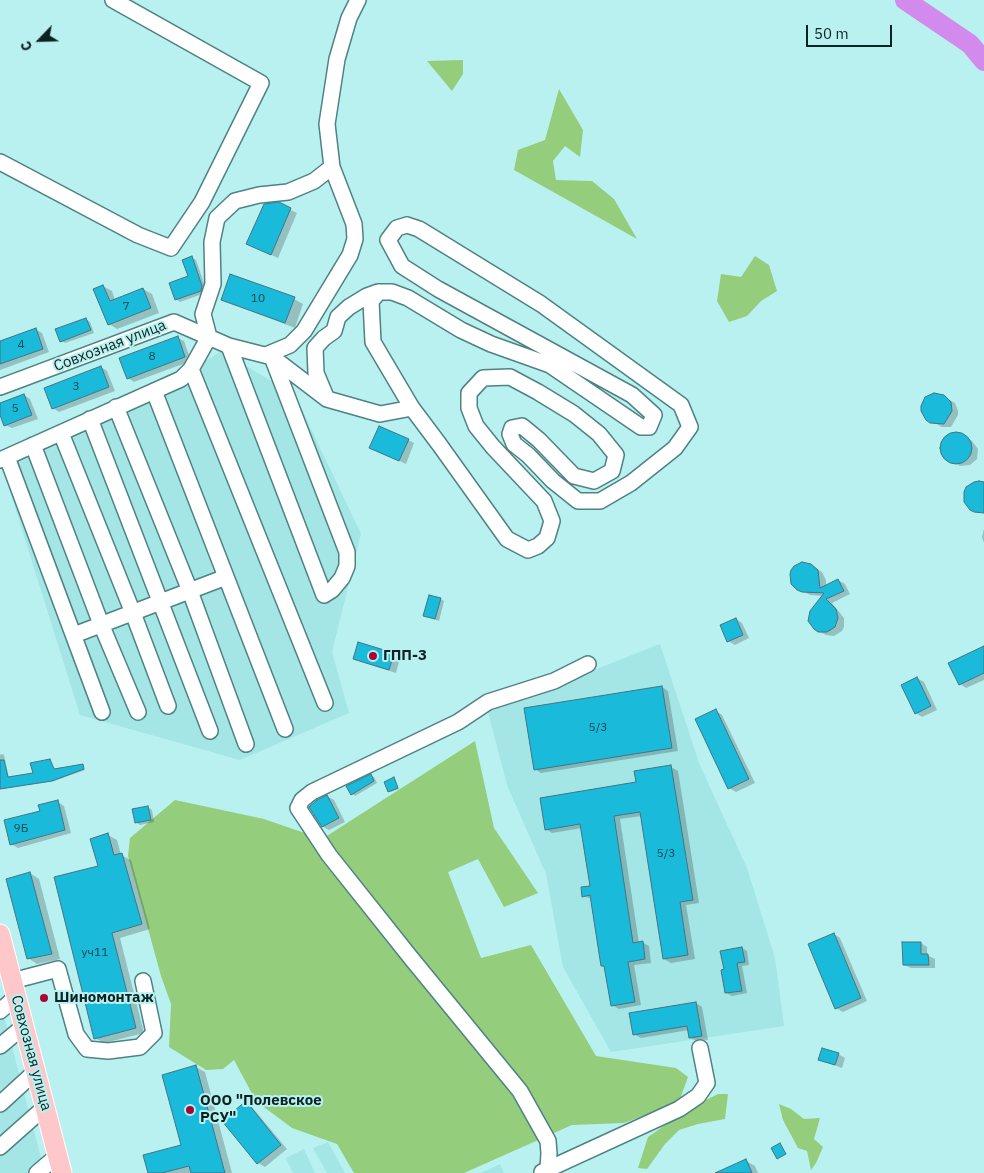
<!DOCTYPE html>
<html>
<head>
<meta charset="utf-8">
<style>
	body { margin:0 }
	#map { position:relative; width:984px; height:1173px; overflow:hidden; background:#b9f1f1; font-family:"IBM Plex Sans",sans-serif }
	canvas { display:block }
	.north { position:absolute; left:15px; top:15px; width:50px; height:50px; -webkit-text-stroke:4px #b9f1f1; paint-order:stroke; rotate:246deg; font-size:14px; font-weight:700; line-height:20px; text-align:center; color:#0d2323 }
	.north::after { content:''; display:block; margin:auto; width:18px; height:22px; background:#0d2323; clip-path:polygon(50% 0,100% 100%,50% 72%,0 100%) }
	.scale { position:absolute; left:806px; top:25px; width:86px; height:22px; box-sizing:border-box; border:2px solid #0d2323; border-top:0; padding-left:6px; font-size:15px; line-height:18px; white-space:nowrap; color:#0d2323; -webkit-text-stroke:4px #b9f1f1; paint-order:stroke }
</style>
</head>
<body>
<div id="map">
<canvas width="984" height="1173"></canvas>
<div class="north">С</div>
<div class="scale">50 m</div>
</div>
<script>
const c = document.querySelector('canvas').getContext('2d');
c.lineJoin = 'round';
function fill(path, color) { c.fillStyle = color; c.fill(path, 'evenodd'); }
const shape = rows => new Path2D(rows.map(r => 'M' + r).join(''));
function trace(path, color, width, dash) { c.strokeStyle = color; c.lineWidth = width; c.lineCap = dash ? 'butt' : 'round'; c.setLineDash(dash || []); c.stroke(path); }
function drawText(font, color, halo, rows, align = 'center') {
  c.font = font + ' "IBM Plex Sans",sans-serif'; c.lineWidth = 4; c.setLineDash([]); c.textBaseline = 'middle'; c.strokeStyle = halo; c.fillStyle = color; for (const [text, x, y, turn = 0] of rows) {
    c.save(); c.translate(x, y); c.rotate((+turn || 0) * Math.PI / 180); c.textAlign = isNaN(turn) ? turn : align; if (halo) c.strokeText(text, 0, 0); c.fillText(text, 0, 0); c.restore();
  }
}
const built = shape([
	[221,351,295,395,361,534,332,652,349,713,240,760,80,715,3,469,190,385,201,364],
	[660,644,699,763,747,868,775,958,784,1026,611,1052,563,967,546,874,507,785,488,712],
	[0,1001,45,1173,0,1173],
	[328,1142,345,1173,327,1173,313,1148],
	[304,1149,315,1173,293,1173,286,1158],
	[500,1164,504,1173,481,1173]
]);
const green = shape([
	[463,60,463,74,452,91,427,61],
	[559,89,583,130,580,157,565,146,553,161,556,180,592,181,614,199,637,239,514,170,518,150,545,140],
	[755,256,769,265,777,291,761,301,747,316,729,322,717,301,721,274,741,277],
	[475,741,494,828,538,893,504,907,478,859,448,872,481,958,531,945,596,1056,676,1068,688,1077,679,1102,624,1123,572,1125,464,1173,354,1173,337,1144,292,1128,256,1101,234,1060,223,1069,206,1070,169,1047,171,1004,161,976,128,856,130,838,175,800,264,819,322,839],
	[718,1094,728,1094,725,1119,698,1124,679,1130,665,1144,647,1169,638,1168,648,1137,671,1121,706,1100],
	[779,1104,791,1109,804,1119,820,1118,814,1139,823,1147,816,1163,811,1170,807,1151,798,1148,783,1120]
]);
const shadow = shape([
	[279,204,297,213,278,258,254,247],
	[192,258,196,260,206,289,205,293,180,302,176,299,190,277],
	[103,286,112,291,115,300,143,289,152,294,159,313,117,329,109,324],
	[223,299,294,299,303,304,295,328,232,304],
	[86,319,90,322,94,333,65,343,61,341],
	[35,329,42,333,49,352,0,370,0,342],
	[178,338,184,341,191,361,134,382,128,378],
	[101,367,107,371,115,391,59,412,53,408],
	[939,394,955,403,958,411,958,415,951,427,942,427,927,419],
	[24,395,30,399,38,419,12,428,5,425,0,411,0,404],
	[961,434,972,441,978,449,977,459,970,465,960,466,945,457,942,453,942,444,950,435],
	[408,440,414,443,406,464,378,451],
	[984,529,984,543,982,537],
	[807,563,822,572,826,580,826,586,838,580,845,584,850,594,832,603,844,618,844,627,842,631,834,636,826,635,818,631,823,596,810,595,795,587],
	[440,599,444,601,439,621,425,616],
	[736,619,742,623,749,638,735,645,728,641],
	[358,644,394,654,400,658,396,673,361,662,354,658],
	[984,648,984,680,966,688,960,684],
	[917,678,924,682,937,710,922,717,916,713],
	[662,687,668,691,678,751,541,773,535,769],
	[716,711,722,715,755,783,736,792,729,788],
	[2,754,4,755,9,778,35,774,50,760,55,770,83,766,85,770,54,781,0,789,0,755],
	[671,767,678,771,699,903,686,905,695,959,671,963,664,959,642,816,620,819,639,943,642,942,649,946,651,963,634,965,641,1005,619,1009,612,1005,606,967,603,966,592,899,583,896,591,887,582,828,552,833,546,829],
	[371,776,374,777,377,783,355,796,352,794],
	[394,779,399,789,391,792,389,791],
	[327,796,334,800,345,822,329,830,322,826],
	[58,802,64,806,71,833,18,848,11,844,41,812],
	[148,807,152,810,154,822,140,825,136,822],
	[108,835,117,840,121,855,131,860,150,929,120,938,144,1033,104,1043,95,1038,99,867],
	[30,873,39,879,60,959,37,964,28,958],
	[834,934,840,938,867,1001,843,1012,836,1008],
	[921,943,927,947,927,955,935,959,935,968,911,968,904,965],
	[742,948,747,951,749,965,742,966,747,993,732,996,726,993],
	[696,1003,702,1007,708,1040,697,1041,690,1038,689,1030,641,1038,634,1034],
	[838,1054,845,1058,842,1068,819,1059],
	[196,1067,205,1072,232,1173,149,1173,183,1146],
	[246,1103,252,1107,287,1149,265,1167,258,1163,224,1121],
	[746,1161,755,1166,758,1173,718,1173]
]);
const river = shape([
	[905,0,970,44,984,61]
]);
const building = shape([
	[279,202,291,208,271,255,246,244,264,204,279,202],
	[192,256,202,286,201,291,175,300,169,283,188,276,182,260,192,256],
	[230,274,295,297,285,323,221,300,230,274],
	[103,285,110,301,143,288,151,308,108,325,93,289,103,285],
	[86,318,91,330,60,342,55,329,86,318],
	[36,328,43,349,0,364,0,341,36,328],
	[178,336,185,357,127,379,119,358,178,336],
	[101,366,109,387,52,409,44,388,101,366],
	[934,393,944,395,951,402,952,411,944,424,930,423,926,420,921,411,921,406,925,397,934,393],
	[24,394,32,415,4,426,0,415,0,403,24,394],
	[379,426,409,439,399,461,369,448,379,426],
	'940 448a16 16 0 1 1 32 0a16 16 0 1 1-32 0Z',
	[979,481,984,482,984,513,974,512,970,510,964,502,964,492,966,487,974,482,979,481],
	[802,562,811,564,818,570,820,588,838,579,844,591,826,599,836,609,838,618,835,627,827,632,818,632,814,629,808,621,810,611,824,593,802,592,797,590,791,584,790,574,791,570,794,566,802,562],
	[429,595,441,598,435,619,423,616,429,595],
	[736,618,743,635,727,642,720,625,736,618],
	[358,642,394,653,389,670,353,659,358,642],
	[984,646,984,673,959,685,948,663,984,646],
	[917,677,931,706,915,714,901,685,917,677],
	[662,686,672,748,534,770,524,708,662,686],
	[716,709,749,779,728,789,695,719,716,709],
	[50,759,54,769,83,764,84,769,52,781,0,789,0,760,4,760,8,777,33,773,30,763,50,759],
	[671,765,693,900,680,902,688,955,663,959,640,812,614,816,633,943,643,941,645,959,628,962,635,1002,611,1006,604,966,601,966,590,895,582,897,581,887,590,886,580,824,545,830,540,798,636,782,634,771,671,765],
	[371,774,374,781,351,795,346,786,371,774],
	[394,777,398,788,388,792,384,782,394,777],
	[327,795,339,818,322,827,309,807,317,800,327,795],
	[58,800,65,830,10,845,4,820,40,811,38,805,58,800],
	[148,806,151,820,135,823,132,809,148,806],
	[108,833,114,855,122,853,142,924,112,933,136,1028,94,1039,54,877,98,866,90,839,108,833],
	[30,872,52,954,27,959,6,879,30,872],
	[834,933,861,998,835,1009,808,944,834,933],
	[902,942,921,942,921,954,928,954,929,965,903,965,902,942],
	[742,947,745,962,737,963,742,991,725,993,721,970,724,969,720,951,742,947],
	[696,1002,702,1036,689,1038,687,1026,633,1035,629,1013,696,1002],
	[822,1048,839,1053,835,1065,818,1060,822,1048],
	[196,1065,225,1173,191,1173,189,1166,162,1173,148,1173,143,1155,181,1145,162,1075,196,1065],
	[246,1101,281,1145,257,1164,222,1121,246,1101],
	[780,1143,786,1154,777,1159,771,1148,780,1143],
	[746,1159,752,1173,715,1173,746,1159]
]);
const minor = shape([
	[0,162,138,235,171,248,202,202,261,83,113,0],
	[407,225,419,229,541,304,681,405,690,427,675,448,631,483,600,501,578,501,553,481,528,455,514,444,510,434,512,428,522,426,539,440,574,476,594,481,612,471,616,455,599,434,574,414,538,392,510,377,483,378,469,393,469,408,476,426,493,447,544,501,552,521,547,538,538,546,528,550,507,539,439,444,412,408,373,342,371,301,379,292,392,292,408,298,461,330,491,344,550,365,641,427,649,427,654,415,632,395,438,289,402,266,388,240,397,228,407,225],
	[229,346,324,595,332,590,342,578,347,566,347,552,272,357],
	[261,354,266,355,290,345,304,331,350,255,355,239,354,224,332,167,327,124,337,59,349,18,358,0],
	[191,369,325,703],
	[0,387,174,322,229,346,272,357,327,399,380,414,412,408],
	[154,391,285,729],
	[326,397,316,373,315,348,324,338,334,331,338,317,349,307,367,296,378,292],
	[116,407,190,591,246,744],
	[90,419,210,731],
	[61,433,133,613,168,706],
	[33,445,101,624,138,712],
	[7,457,102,712],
	[0,460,181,379,191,369,209,337,203,314,213,284,212,242,217,218,235,201,259,195,288,192,314,181,332,167],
	[74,635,226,577],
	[12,981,58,969,76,1034,87,1049,108,1051,140,1047,154,1033,143,981],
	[0,1011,16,997],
	[0,1046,24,1026],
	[0,1104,36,1071],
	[0,1147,45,1107],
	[548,1170,549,1153,548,1141,520,1091,411,958,329,855,298,808,302,800,312,792,458,722,488,702,554,681,588,664],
	[542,1172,679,1109,698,1096,707,1083,700,1048],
	[37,1173,57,1156]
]);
const major = shape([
	[0,934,62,1173]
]);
const markers = [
	[373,656,5,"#a40732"],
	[44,998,5,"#a40732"],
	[190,1110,5,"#a40732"]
];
const numberNames = [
	["10",258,299],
	["7",126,307],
	["4",21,345],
	["8",152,357],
	["3",76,387],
	["5",15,409],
	["5/3",598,728],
	["9Б",21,829],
	["5/3",666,854],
	["уч11",95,953]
];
const streetNames = [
	["Совхозная улица",110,346,-21],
	["Совхозная улица",31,1053,75]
];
const poiNames = [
	["ГПП-3",383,656],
	["Шиномонтаж",54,998],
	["ООО \"Полевское",200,1101],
	["РСУ\"",200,1118]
];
fill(built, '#a4e5e5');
fill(green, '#94cd7b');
fill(shadow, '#0003');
trace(river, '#d28aed', 20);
fill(building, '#19bada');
trace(building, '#457582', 1);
trace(minor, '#4e8283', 18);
trace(major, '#fff', 21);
trace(minor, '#fff', 15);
trace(major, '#fec7ca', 19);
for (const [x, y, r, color] of markers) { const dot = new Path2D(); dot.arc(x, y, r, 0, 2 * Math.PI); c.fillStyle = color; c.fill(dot); trace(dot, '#b9f1f1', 2); }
drawText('12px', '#104951', null, numberNames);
drawText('15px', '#0d2323', '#b9f1f1', streetNames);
drawText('bold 15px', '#0d2323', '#b9f1f1', poiNames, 'left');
</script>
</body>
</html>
